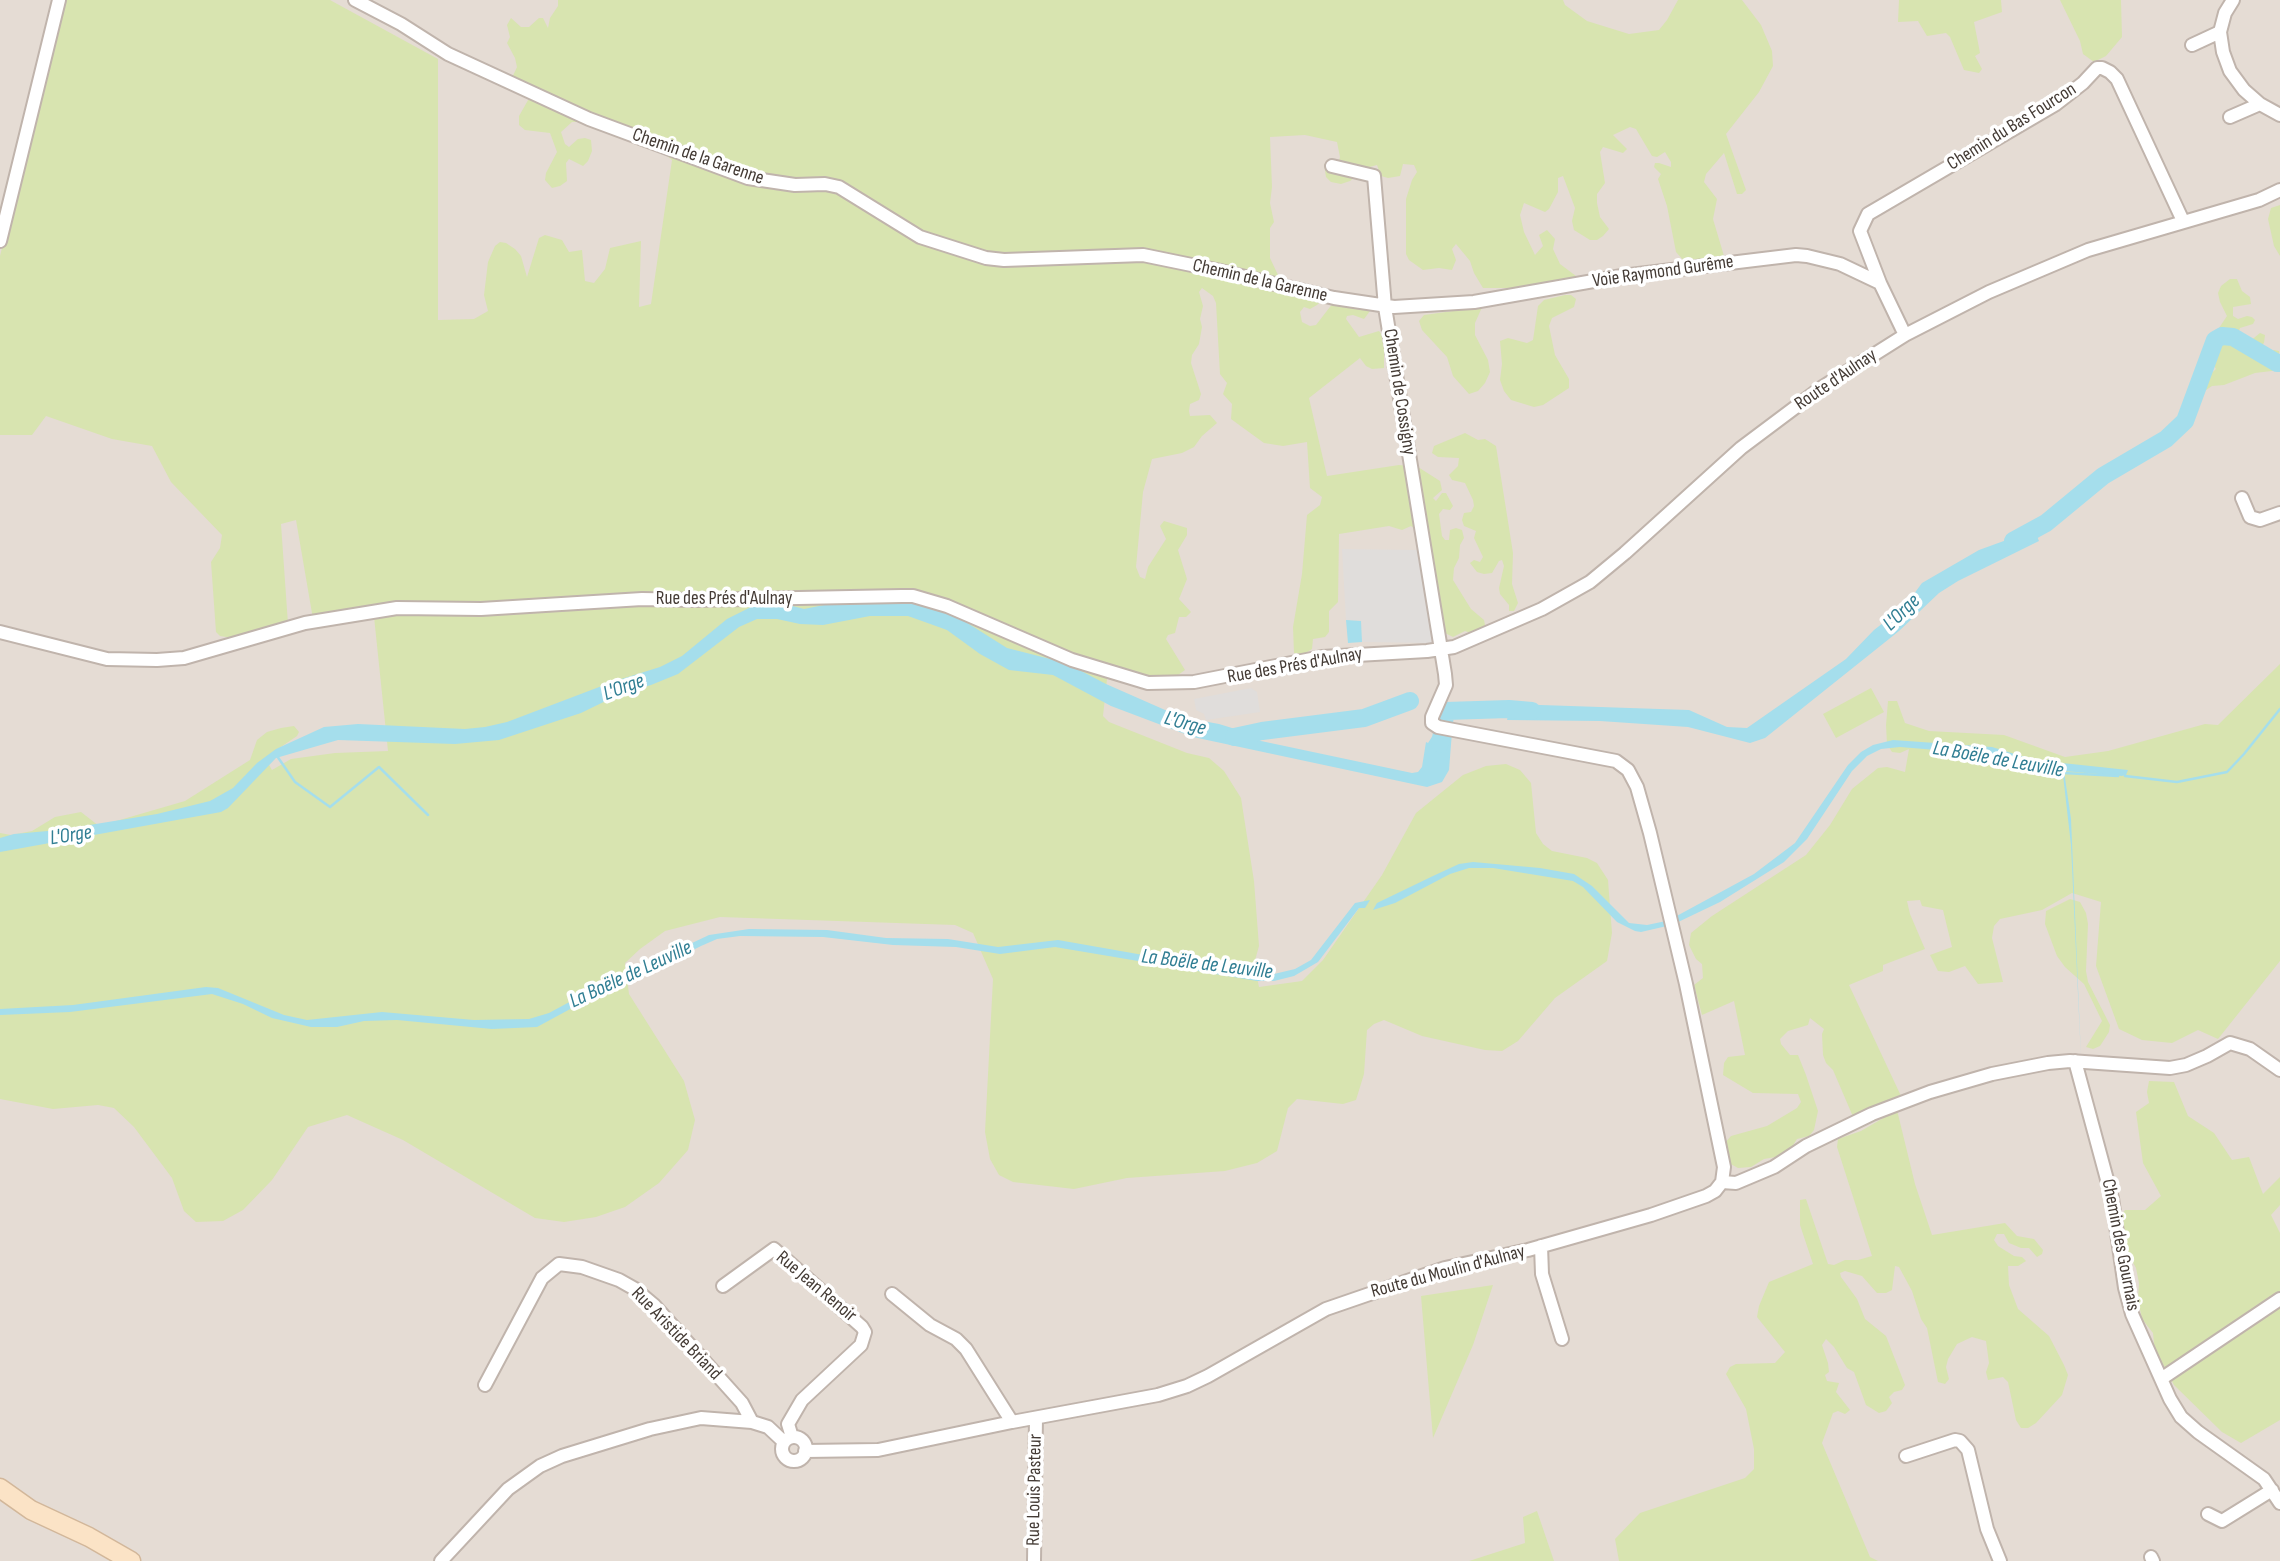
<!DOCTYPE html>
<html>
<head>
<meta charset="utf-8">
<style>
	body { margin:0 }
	canvas { display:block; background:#f2ece6 }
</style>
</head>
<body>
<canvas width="2280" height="1561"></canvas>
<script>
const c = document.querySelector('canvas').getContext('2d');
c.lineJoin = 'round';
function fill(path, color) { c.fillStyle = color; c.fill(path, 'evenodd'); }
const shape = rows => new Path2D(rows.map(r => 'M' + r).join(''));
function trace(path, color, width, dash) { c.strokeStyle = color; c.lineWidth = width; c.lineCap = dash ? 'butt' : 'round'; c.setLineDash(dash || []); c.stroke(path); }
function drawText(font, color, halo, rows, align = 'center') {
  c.font = font + ' "Sofia Sans Condensed",sans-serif'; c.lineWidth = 7; c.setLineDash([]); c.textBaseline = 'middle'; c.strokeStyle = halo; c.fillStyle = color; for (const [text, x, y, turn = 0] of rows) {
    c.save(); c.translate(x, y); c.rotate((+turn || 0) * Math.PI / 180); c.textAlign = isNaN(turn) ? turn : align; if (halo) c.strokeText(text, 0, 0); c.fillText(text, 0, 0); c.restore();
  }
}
const residential = shape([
	[0,0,2280,0,2280,1561,0,1561]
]);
const green = shape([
	[64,0,330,0,438,59,438,320,474,319,488,311,484,295,488,262,495,246,500,242,506,243,515,249,521,256,527,277,539,238,545,235,562,240,569,252,582,250,585,281,594,283,605,269,610,248,641,241,639,307,651,304,672,160,643,136,590,122,572,122,561,132,565,144,569,147,578,139,585,138,591,140,592,151,588,161,583,166,569,159,566,163,567,181,560,186,552,188,545,180,546,173,557,152,550,133,525,130,519,125,519,116,531,95,510,82,517,67,515,58,507,43,510,37,507,25,511,18,521,27,529,27,539,18,543,18,548,28,550,18,558,6,558,0,1563,0,1565,5,1587,21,1629,34,1659,30,1667,20,1678,0,1742,0,1761,25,1772,51,1773,66,1759,92,1726,134,1746,190,1742,194,1737,194,1724,153,1706,174,1704,182,1717,199,1713,219,1724,256,1693,264,1685,262,1676,252,1667,206,1658,179,1661,174,1654,167,1655,163,1659,163,1671,167,1671,162,1665,152,1657,157,1652,156,1636,129,1630,127,1613,135,1627,149,1623,153,1603,147,1600,152,1605,183,1597,194,1597,203,1600,217,1609,229,1603,236,1597,240,1590,240,1574,230,1572,221,1575,208,1563,176,1558,178,1558,192,1549,209,1545,212,1524,203,1520,215,1524,232,1535,255,1543,246,1539,235,1547,230,1555,239,1553,249,1560,264,1576,276,1553,288,1483,288,1474,273,1470,261,1456,244,1452,249,1456,260,1452,270,1439,268,1423,270,1409,260,1406,254,1406,199,1412,180,1417,172,1414,165,1403,164,1400,176,1388,178,1381,176,1377,165,1366,168,1350,181,1341,184,1331,182,1326,177,1324,164,1339,161,1340,157,1337,142,1305,135,1270,137,1272,187,1270,203,1274,222,1270,228,1270,258,1278,275,1279,286,1322,300,1317,305,1310,309,1304,307,1300,312,1302,322,1310,326,1316,325,1333,303,1363,306,1370,311,1364,319,1353,315,1347,316,1346,319,1359,337,1379,331,1384,338,1384,368,1372,369,1366,366,1360,358,1309,398,1327,476,1399,465,1418,467,1440,481,1442,490,1433,498,1436,501,1442,493,1446,493,1453,506,1450,510,1443,509,1439,514,1442,536,1445,540,1449,540,1450,530,1456,528,1462,530,1464,538,1460,545,1459,558,1454,568,1453,580,1471,609,1484,620,1485,625,1482,632,1476,635,1465,631,1453,637,1443,632,1415,529,1411,526,1402,530,1389,526,1339,534,1338,602,1329,611,1329,632,1325,637,1313,639,1312,649,1304,654,1294,653,1293,627,1302,574,1307,515,1320,505,1322,497,1310,488,1307,442,1283,446,1264,443,1231,419,1232,404,1223,394,1227,383,1220,374,1216,303,1213,296,1202,288,1199,292,1203,306,1200,319,1202,327,1199,344,1192,355,1191,363,1201,394,1199,400,1190,404,1189,411,1190,416,1210,415,1217,423,1202,436,1194,447,1182,453,1152,459,1143,492,1136,567,1140,577,1145,579,1148,567,1166,539,1160,526,1164,521,1187,528,1187,535,1178,550,1187,579,1179,599,1191,612,1186,617,1179,617,1175,633,1168,635,1166,639,1185,670,1178,675,1145,676,1108,670,1103,716,1109,722,1187,753,1209,758,1224,771,1241,798,1254,881,1259,946,1254,964,1259,987,1302,981,1323,960,1382,875,1416,813,1463,775,1486,766,1506,764,1520,770,1531,783,1536,833,1543,844,1552,851,1587,858,1597,863,1608,880,1612,933,1607,961,1555,998,1518,1041,1502,1051,1485,1050,1422,1036,1384,1020,1374,1024,1367,1030,1364,1074,1356,1100,1343,1104,1297,1099,1288,1108,1277,1151,1257,1163,1225,1171,1127,1178,1074,1189,1013,1182,999,1175,990,1159,985,1132,993,979,973,933,955,925,720,917,665,931,640,949,625,963,629,994,684,1081,695,1120,688,1150,659,1183,625,1207,596,1217,564,1222,535,1218,403,1140,347,1115,308,1127,272,1180,243,1210,223,1221,196,1222,184,1211,172,1178,134,1127,114,1108,98,1105,53,1109,0,1099,0,833,11,835,32,831,55,817,81,812,99,826,185,801,250,760,257,740,267,732,281,728,294,726,299,732,297,736,272,753,268,763,272,770,291,759,335,753,388,751,373,607,313,619,296,520,281,524,288,624,240,639,220,636,216,632,211,562,220,548,222,535,171,482,152,446,112,439,46,416,32,435,0,435,0,256],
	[1899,0,2001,0,2002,12,1974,22,1980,53,1975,56,1982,69,1979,73,1964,70,1950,37,1946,33,1927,36,1918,21,1898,22],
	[2060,0,2121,0,2122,37,2106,56,2094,62,2083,54,2080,41],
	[2280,205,2280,256,2274,246,2268,219,2271,208],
	[2230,279,2237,279,2242,291,2250,297,2251,304,2233,307,2233,316,2238,319,2247,316,2252,317,2255,320,2253,324,2240,328,2238,333,2249,342,2260,333,2265,335,2264,343,2251,354,2253,358,2260,358,2274,350,2279,351,2280,370,2255,373,2224,385,2212,386,2206,390,2201,387,2201,383,2216,369,2213,364,2219,346,2217,331,2227,316,2220,302,2218,293,2221,286],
	[1565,295,1571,295,1576,299,1574,307,1552,318,1549,326,1555,355,1569,379,1569,388,1543,405,1534,407,1511,400,1504,391,1500,380,1502,364,1500,341,1508,338,1527,343,1533,340,1538,306,1544,300],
	[1461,300,1483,305,1475,323,1475,335,1488,360,1490,372,1485,383,1478,391,1469,394,1453,376,1447,357,1422,330,1419,321,1424,315,1453,311],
	[1465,433,1478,440,1485,439,1496,446,1513,553,1512,584,1518,603,1514,611,1509,611,1509,605,1500,594,1499,588,1504,566,1502,560,1499,561,1492,573,1484,574,1477,572,1470,563,1474,560,1480,562,1483,557,1474,538,1476,531,1464,526,1462,520,1464,513,1471,512,1474,506,1473,500,1465,483,1452,480,1449,475,1458,466,1459,458,1438,457,1432,453,1434,446],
	[2280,664,2280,961,2218,1039,2198,1030,2172,1043,2142,1040,2119,1029,2096,966,2101,902,2072,893,2042,910,2000,919,1994,926,1992,938,2003,982,1978,984,1965,966,1949,972,1938,971,1930,955,1952,947,1943,910,1922,906,1920,900,1907,901,1910,914,1925,949,1883,965,1883,971,1849,985,1901,1096,1854,1119,1833,1070,1826,1063,1823,1055,1822,1034,1824,1029,1810,1018,1808,1025,1788,1031,1780,1039,1781,1044,1790,1055,1798,1055,1806,1075,1818,1111,1814,1130,1809,1136,1797,1139,1787,1155,1764,1159,1751,1167,1738,1168,1727,1162,1724,1144,1731,1136,1767,1126,1797,1108,1801,1102,1798,1094,1753,1093,1723,1075,1724,1063,1728,1057,1745,1055,1734,1001,1702,1015,1694,985,1703,978,1702,964,1696,959,1689,945,1691,933,1712,916,1806,855,1830,825,1852,789,1878,768,1887,767,1905,772,1909,749,1900,753,1892,752,1887,744,1886,725,1888,701,1897,701,1905,723,1929,731,2004,735,2065,757,2108,751,2205,724,2218,725],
	[1871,688,1884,712,1836,738,1823,714],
	[2070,899,2080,902,2086,913,2088,924,2086,971,2088,982,2110,1025,2109,1032,2100,1046,2093,1049,2086,1047,2102,1021,2084,984,2065,967,2057,956,2045,924,2046,911],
	[2149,1081,2174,1082,2188,1116,2214,1133,2232,1160,2249,1157,2263,1194,2280,1177,2280,1205,2271,1215,2280,1233,2280,1420,2241,1443,2222,1432,2174,1385,2162,1362,2155,1354,2153,1333,2142,1319,2138,1300,2139,1283,2136,1268,2129,1255,2120,1217,2125,1210,2145,1210,2161,1196,2143,1163,2136,1112,2149,1103,2147,1092],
	[1897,1110,1915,1184,1932,1235,2005,1223,2017,1236,2034,1239,2043,1250,2042,1254,2037,1257,2029,1248,2021,1248,2009,1243,2004,1234,1997,1234,1994,1240,1998,1246,2014,1256,2022,1257,2026,1261,2018,1266,2008,1266,2009,1285,2018,1309,2049,1336,2064,1365,2068,1375,2062,1395,2036,1423,2028,1428,2021,1428,2016,1420,2008,1382,2003,1377,1988,1380,1986,1372,1989,1363,1986,1341,1972,1337,1957,1344,1948,1359,1946,1367,1949,1379,1945,1384,1938,1382,1927,1328,1921,1319,1912,1291,1899,1267,1895,1266,1892,1290,1886,1293,1877,1293,1862,1276,1845,1271,1840,1273,1841,1277,1857,1299,1865,1319,1886,1336,1905,1385,1902,1390,1894,1392,1889,1397,1892,1403,1886,1411,1879,1413,1866,1405,1854,1372,1847,1368,1834,1347,1826,1339,1822,1345,1828,1363,1829,1372,1825,1375,1827,1381,1839,1383,1836,1392,1850,1410,1845,1414,1838,1411,1833,1413,1822,1443,1870,1557,1878,1561,1619,1561,1615,1539,1640,1513,1745,1478,1754,1469,1754,1449,1746,1409,1726,1374,1730,1367,1736,1364,1775,1363,1785,1352,1757,1317,1759,1306,1769,1282,1813,1264,1800,1225,1800,1200,1806,1199,1828,1264,1834,1265,1845,1260,1858,1260,1872,1256,1837,1147,1838,1139,1861,1131],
	[1493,1285,1473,1345,1433,1438,1421,1296],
	[1537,1511,1554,1561,1469,1561,1525,1543,1523,1517]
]);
const parking = shape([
	[1342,549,1419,550,1432,643,1362,642,1361,621,1346,620],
	[1251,688,1257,692,1260,712,1206,720,1204,714,1196,710,1194,699]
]);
const water = shape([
	[2034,530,2039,541,1958,581,1939,593,1899,631,1765,738,1750,743,1688,727,1600,721,1507,720,1511,704,1689,710,1727,727,1747,728,1846,659,1874,630,1905,606,1922,583,1979,550],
	[910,601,953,614,1007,648,1066,663,1106,684,1181,717,1219,724,1245,732,1261,741,1412,773,1418,772,1422,767,1426,742,1428,743,1437,729,1452,732,1449,770,1442,782,1427,787,1193,737,1111,706,1053,675,1009,670,980,654,947,630,908,616,870,616,823,625,800,624,777,619,757,619,739,627,678,674,651,685,618,695,581,713,499,740,455,744,338,740,276,758,228,808,221,812,0,852,0,838,14,834,59,830,157,814,210,801,233,788,257,763,276,749,324,727,358,724,465,729,485,727,507,722,615,681,660,667,682,656,727,619,759,603,785,604,804,609,829,604],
	[1346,620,1361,621,1362,642,1348,643],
	[1893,740,1992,747,2034,760,2128,770,2126,775,2122,776,2064,771,2071,819,2081,1058,2071,845,2063,775,2060,770,2034,767,2001,756,1985,754,1900,747,1881,749,1867,756,1852,771,1807,839,1784,862,1720,902,1674,924,1673,918,1754,874,1795,843,1848,765,1861,752,1873,745],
	[1473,862,1540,868,1574,874,1592,886,1629,923,1647,925,1666,921,1667,926,1641,932,1635,931,1617,922,1583,887,1573,881,1493,868,1469,868,1450,874,1395,903,1373,910,1377,903,1433,876,1459,864],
	[1370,900,1365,908,1359,908,1318,962,1294,976,1274,981,1257,981,1055,947,1000,954,956,947,893,945,823,937,740,936,717,939,701,946,644,975,585,1001,537,1027,492,1029,397,1020,364,1021,337,1027,311,1027,272,1018,243,1004,212,994,70,1012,0,1015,0,1009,73,1005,206,987,218,988,284,1015,307,1020,382,1012,474,1020,529,1019,549,1013,588,992,709,935,749,929,827,930,886,938,948,939,998,947,1058,940,1223,969,1274,974,1295,969,1311,960,1355,903]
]);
const stream = shape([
	[1982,753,2012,760,2019,765,2046,772,2118,776],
	[277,756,295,782,330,807,379,767,428,815],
	[2125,776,2177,782,2227,772,2244,754,2280,709]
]);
const river = shape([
	[2013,541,2046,523,2103,476,2166,439,2185,421,2215,340,2222,336,2233,337,2277,363,2280,363],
	[1234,737,1262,731,1364,718,1410,701],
	[1440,744,1446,711,1509,709,1532,711]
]);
const street = shape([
	[355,0,401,24,448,54,589,119,748,178,795,185,825,184,839,187,920,237,986,258,1004,260,1143,255,1216,270,1334,298,1394,307,1474,302,1622,276,1796,255,1807,256,1840,264,1880,283,1905,335],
	[2233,0,2225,13,2220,32,2223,52,2230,71,2244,90,2260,104,2280,115],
	[2192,45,2220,32],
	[2230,117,2260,104],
	[0,241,59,0],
	[1880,283,1860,231,1868,214,2056,104,2083,83,2097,68,2102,68,2110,72,2117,79,2183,221],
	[2242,498,2250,517,2260,520,2280,513],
	[0,632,107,659,157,660,184,658,305,623,397,608,481,609,642,599,695,600,902,596,913,596,947,606,1072,660,1148,683,1194,682,1322,657,1427,651,1454,647,1542,609,1590,582,1625,553,1741,448,1821,388,1905,335,1989,292,2088,250,2259,200,2280,190],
	[2075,1061,2112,1198,2125,1288,2132,1314,2170,1399,2181,1417,2198,1432,2264,1479,2280,1503],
	[1722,1182,1736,1183,1774,1167,1806,1146,1872,1114,1930,1092,1992,1074,2048,1063,2070,1061,2170,1068,2186,1065,2207,1056,2230,1043,2250,1049,2280,1070],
	[1541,1246,1542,1274,1562,1339],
	[723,1286,774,1249,862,1327,865,1332,861,1345,802,1400,788,1424,792,1437],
	[892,1294,930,1325,956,1339,966,1349,1012,1422],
	[2161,1379,2280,1299],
	[485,1385,542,1278,559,1264,582,1267,619,1280,635,1289,654,1305,742,1403,752,1422],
	'782 1449a12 12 0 1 1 24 0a12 12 0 1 1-24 0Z',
	[805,1451,878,1450,1012,1422,1158,1395,1187,1386,1208,1376,1326,1309,1445,1268,1528,1250,1651,1215,1706,1196,1715,1191,1722,1182,1724,1167,1686,984,1650,833,1637,787,1628,770,1616,761,1438,727,1432,723,1432,717,1446,685,1445,674,1385,307,1374,176,1332,166],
	[1906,1456,1955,1440,1960,1441,1968,1450,1987,1529,2000,1561],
	[2208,1514,2222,1521,2272,1490],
	[2151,1557,2153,1561],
	[441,1561,508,1489,540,1466,562,1456,650,1429,701,1418,752,1422,768,1427,784,1442],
	[1034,1561,1036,1418]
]);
const secondary = shape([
	[0,1488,31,1510,89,1537,131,1561]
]);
const streetNames = [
	["Chemin du Bas Fourcon",2012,127,-32],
	["Chemin de la Garenne",698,157,19],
	["Voie Raymond Gurême",1663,272,-8],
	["Chemin de la Garenne",1260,281,13],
	["Route d'Aulnay",1836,380,-34],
	["Chemin de Cossigny",1399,392,81],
	["Rue des Prés d'Aulnay",724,599],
	["Rue des Prés d'Aulnay",1295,666,-10],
	["Chemin des Gournais",2120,1245,79],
	["Route du Moulin d'Aulnay",1448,1272,-15],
	["Rue Jean Renoir",816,1287,40],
	["Rue Aristide Briand",676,1334,46],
	["Rue Louis Pasteur",1035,1490,-89]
];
const waterNames = [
	["L'Orge",1902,613,-44],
	["L'Orge",624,688,-20],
	["L'Orge",1185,724,16],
	["La Boële de Leuville",1998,760,10],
	["L'Orge",71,836,-9],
	["La Boële de Leuville",1207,965,7],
	["La Boële de Leuville",631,975,-25]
];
fill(residential, '#e5dcd4');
fill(green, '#d8e4b0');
fill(parking, '#e0dddb');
fill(water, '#a5deec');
trace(stream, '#a5deec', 2.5);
trace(river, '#a5deec', 18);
trace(street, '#c0b4ac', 16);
trace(secondary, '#d2b79a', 21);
trace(street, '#fff', 12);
trace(secondary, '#fbe3c6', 18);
drawText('19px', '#443b35', '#fff', streetNames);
drawText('italic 21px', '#307e93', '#fff', waterNames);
</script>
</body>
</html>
